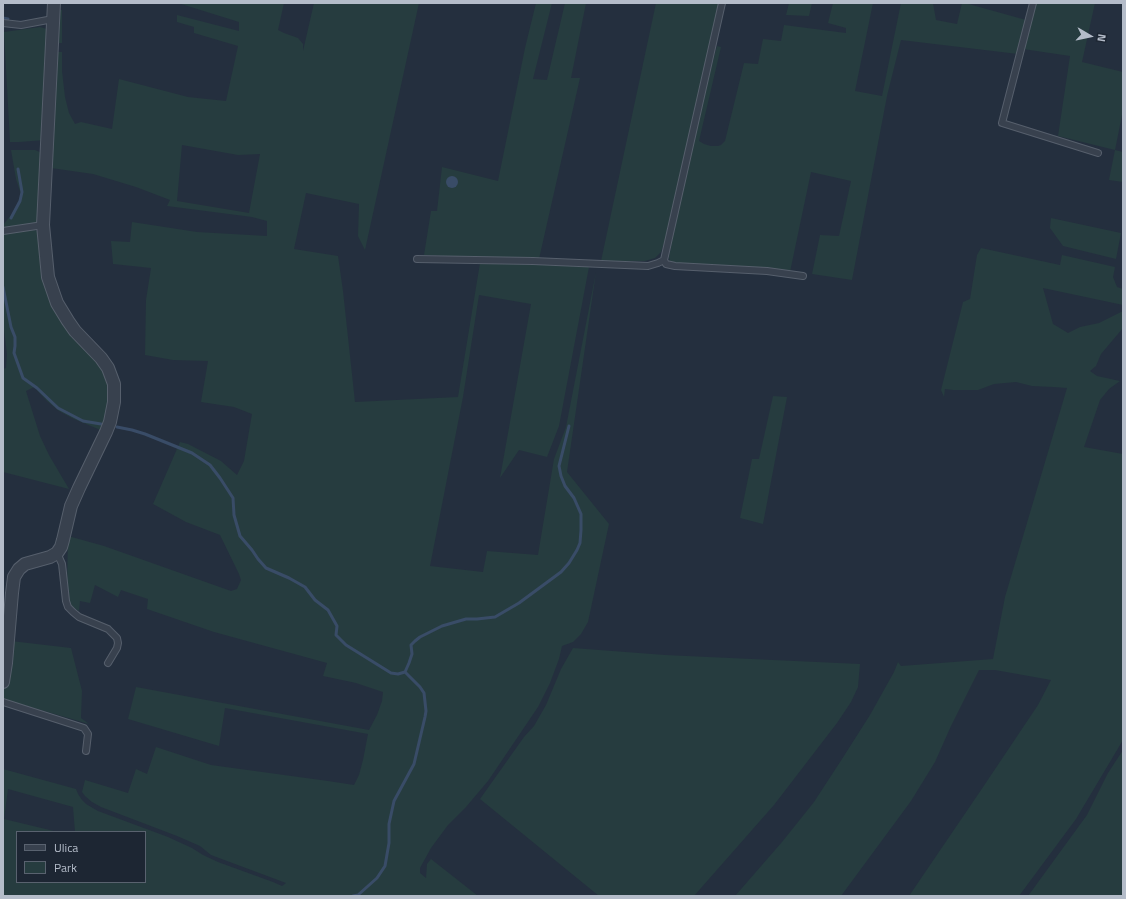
<!DOCTYPE html>
<html>
<head>
<meta charset="utf-8">
<style>
	body { margin:0 }
	#map { position:relative; width:1126px; height:899px; overflow:hidden; background:#242f3e; font-family:"Titillium Web",sans-serif }
	canvas { display:block }
	.frame { position:absolute; inset:0; border:4px solid #b4bcc9; pointer-events:none }
	.legend { position:absolute; left:16px; top:831px; width:130px; height:52px; box-sizing:border-box; background:#1d2633; border:1px solid #59626f; margin:0; padding:5px 7px; list-style:none; font-size:12px; color:#b4bcc9 }
	.legend li { display:flex; align-items:center; gap:8px; height:20px }
	.legend b { width:20px; border:1px solid #59626f }
	.north { position:absolute; left:1070px; top:16px; width:40px; height:40px; -webkit-text-stroke:3px #1d2633; paint-order:stroke; rotate:99deg; font-size:11px; font-weight:700; line-height:16px; text-align:center; color:#b4bcc9 }
	.north::after { content:''; display:block; margin:auto; width:14px; height:18px; background:#b4bcc9; clip-path:polygon(50% 0,100% 100%,50% 72%,0 100%) }
</style>
</head>
<body>
<div id="map">
<canvas width="1126" height="899"></canvas>
<div class="frame"></div>
<ul class="legend">
<li><b style="height:5px;background:#38414e"></b>Ulica</li>
<li><b style="height:11px;background:#263c3f"></b>Park</li>
</ul>
<div class="north">N</div>
</div>
<script>
const c = document.querySelector('canvas').getContext('2d');
c.lineJoin = 'round';
function fill(path, color) { c.fillStyle = color; c.fill(path, 'evenodd'); }
const shape = rows => new Path2D(rows.map(r => 'M' + r).join(''));
function trace(path, color, width, dash) { c.strokeStyle = color; c.lineWidth = width; c.lineCap = dash ? 'butt' : 'round'; c.setLineDash(dash || []); c.stroke(path); }
const green = shape([
	[178,3,284,3,278,30,284,33,298,38,303,44,303,51,314,3,419,3,365,250,358,236,359,204,306,193,294,249,338,256,343,291,355,402,458,397,480,263,539,264,589,267,559,426,547,457,519,450,500,478,531,304,479,295,463,397,430,566,483,572,487,551,538,555,554,459,566,427,596,272,567,472,609,524,588,622,581,634,573,642,562,646,559,659,550,683,538,707,488,781,466,807,448,825,431,848,420,868,420,873,426,878,427,864,431,859,478,896,3,896,3,769,76,789,78,794,82,800,86,804,98,811,168,837,192,848,203,855,218,862,273,882,282,886,286,883,211,855,200,846,177,836,101,807,92,802,85,796,82,792,85,780,128,793,136,769,147,774,156,747,211,765,328,781,354,785,359,775,363,760,368,734,225,708,219,746,128,719,136,687,369,730,377,715,382,701,383,692,356,683,323,676,327,663,214,632,147,609,148,599,121,590,118,597,95,585,90,603,80,601,79,611,71,606,69,600,67,589,68,536,104,546,231,591,237,589,241,580,239,574,220,535,186,522,153,504,180,442,188,444,221,461,237,475,244,461,252,414,234,407,201,402,208,361,173,360,145,355,146,300,151,268,113,264,111,241,130,242,132,222,197,232,267,236,267,221,252,217,167,206,170,200,136,187,93,174,51,168,56,52,62,52,62,71,65,97,69,113,75,124,81,122,112,129,119,79,188,97,226,101,238,46,194,33,194,27,177,22,177,15,239,31,239,22],
	[182,145,238,155,260,154,249,213,177,201],
	[8,789,73,807,75,832,145,832,145,882,17,882,17,832,58,832,4,819],
	[536,3,552,3,533,79,547,80,565,3,586,3,571,78,580,78,539,259,481,258,424,255,431,211,437,211,442,167,498,181,525,48],
	[656,3,719,3,665,240,661,252,655,258,645,261,601,261],
	[789,3,812,3,809,16,786,15],
	[833,3,873,3,855,91,882,96,901,3,933,3,936,20,957,24,962,3,965,3,1026,20,1018,54,901,40,887,96,852,280,812,274,820,235,839,236,851,181,811,172,790,272,675,264,670,261,669,257,690,148,717,46,721,47,699,141,704,144,711,146,718,146,721,145,725,141,744,63,758,64,763,39,781,41,784,25,846,33,846,28,828,23],
	[1035,3,1095,3,1082,62,1123,72,1123,110,1115,150,1123,152,1123,182,1109,180,1115,150,1058,136,1070,56,1023,49],
	[57,10,62,10,62,43,57,43],
	[40,27,47,29,45,140,19,142,10,142,4,32],
	[11,150,35,150,42,153,38,221,35,223,28,225,3,229,3,225,15,210,21,194,16,179],
	[1051,218,1121,233,1116,259,1063,246,1050,228],
	[34,230,38,231,45,275,103,365,112,388,103,431,74,419,59,411,47,401,34,387,26,391,40,436,49,455,69,489,3,472,3,369,6,368,7,354,3,322,3,234,9,232],
	[981,248,1060,265,1062,255,1115,267,1113,277,1117,287,1123,289,1123,305,1043,288,1053,324,1068,333,1080,327,1099,323,1123,311,1123,328,1101,354,1096,366,1090,371,1097,376,1120,381,1109,389,1100,400,1084,447,1123,454,1123,740,1076,819,1019,896,909,896,979,793,1038,705,1051,680,995,670,979,670,951,726,935,762,911,801,841,896,735,896,782,842,814,802,842,759,870,715,894,672,898,662,901,666,993,659,1005,597,1067,388,1053,387,1032,386,1016,382,994,384,978,390,953,390,945,389,944,397,941,390,963,302,970,299,977,255],
	[773,396,787,397,763,524,740,518,752,459,759,459],
	[11,641,71,648,82,691,81,718,89,724,3,699,3,692,6,684],
	[573,648,665,655,860,664,858,687,851,702,837,723,774,805,694,896,599,896,480,799,524,737,534,726,546,705,561,669],
	[1123,750,1123,896,1028,896,1087,815,1108,773]
]);
const water = shape([
	'446 182a6 6 0 1 1 12 0a6 6 0 1 1-12 0Z'
]);
const stream = shape([
	[3,18,8,19],
	[11,218,20,201,22,192,18,169],
	[3,287,11,327,15,337,15,346,14,353,23,378,37,388,58,408,83,421,101,424],
	[117,427,132,430,145,434,192,453,210,465,220,478,233,498,234,515,240,536,252,550,258,559,266,568,289,578,305,587,315,600,328,610,337,626,336,635,346,645,391,673,398,674,405,672],
	[353,896,358,895,377,878,385,866,389,843,389,824,394,801,414,764,425,717,426,711,424,693,420,687,405,672,409,663,412,654,411,645,415,641,420,637,442,626,466,619,477,619,495,617,519,603,561,572,569,563,577,550,580,543,581,530,581,514,574,498,565,486,561,476,559,466,569,426]
]);
const service = shape([
	[1033,3,1002,123,1098,153],
	[3,23,21,25,53,19],
	[3,231,43,225],
	[417,259,533,261,648,266,658,263,664,260,722,3],
	[664,260,666,264,675,266,767,271,803,276],
	[57,553,62,564,66,601,68,607,73,612,79,617,108,629,117,638,118,643,117,648,108,663],
	[3,702,84,728,88,734,86,751]
]);
const minor = shape([
	[3,682,6,663,12,593,14,577,19,569,25,564,50,557,57,553,61,547,63,540,71,506,79,488,106,432,110,422,114,402,114,384,108,368,101,358,75,331,68,321,57,303,48,277,43,225,54,3]
]);
fill(green, '#263c3f');
fill(water, '#394c67');
trace(stream, '#394c67', 3);
trace(service, '#565f6c', 8);
trace(minor, '#565f6c', 14);
trace(service, '#38414e', 6);
trace(minor, '#38414e', 12);
</script>
</body>
</html>
